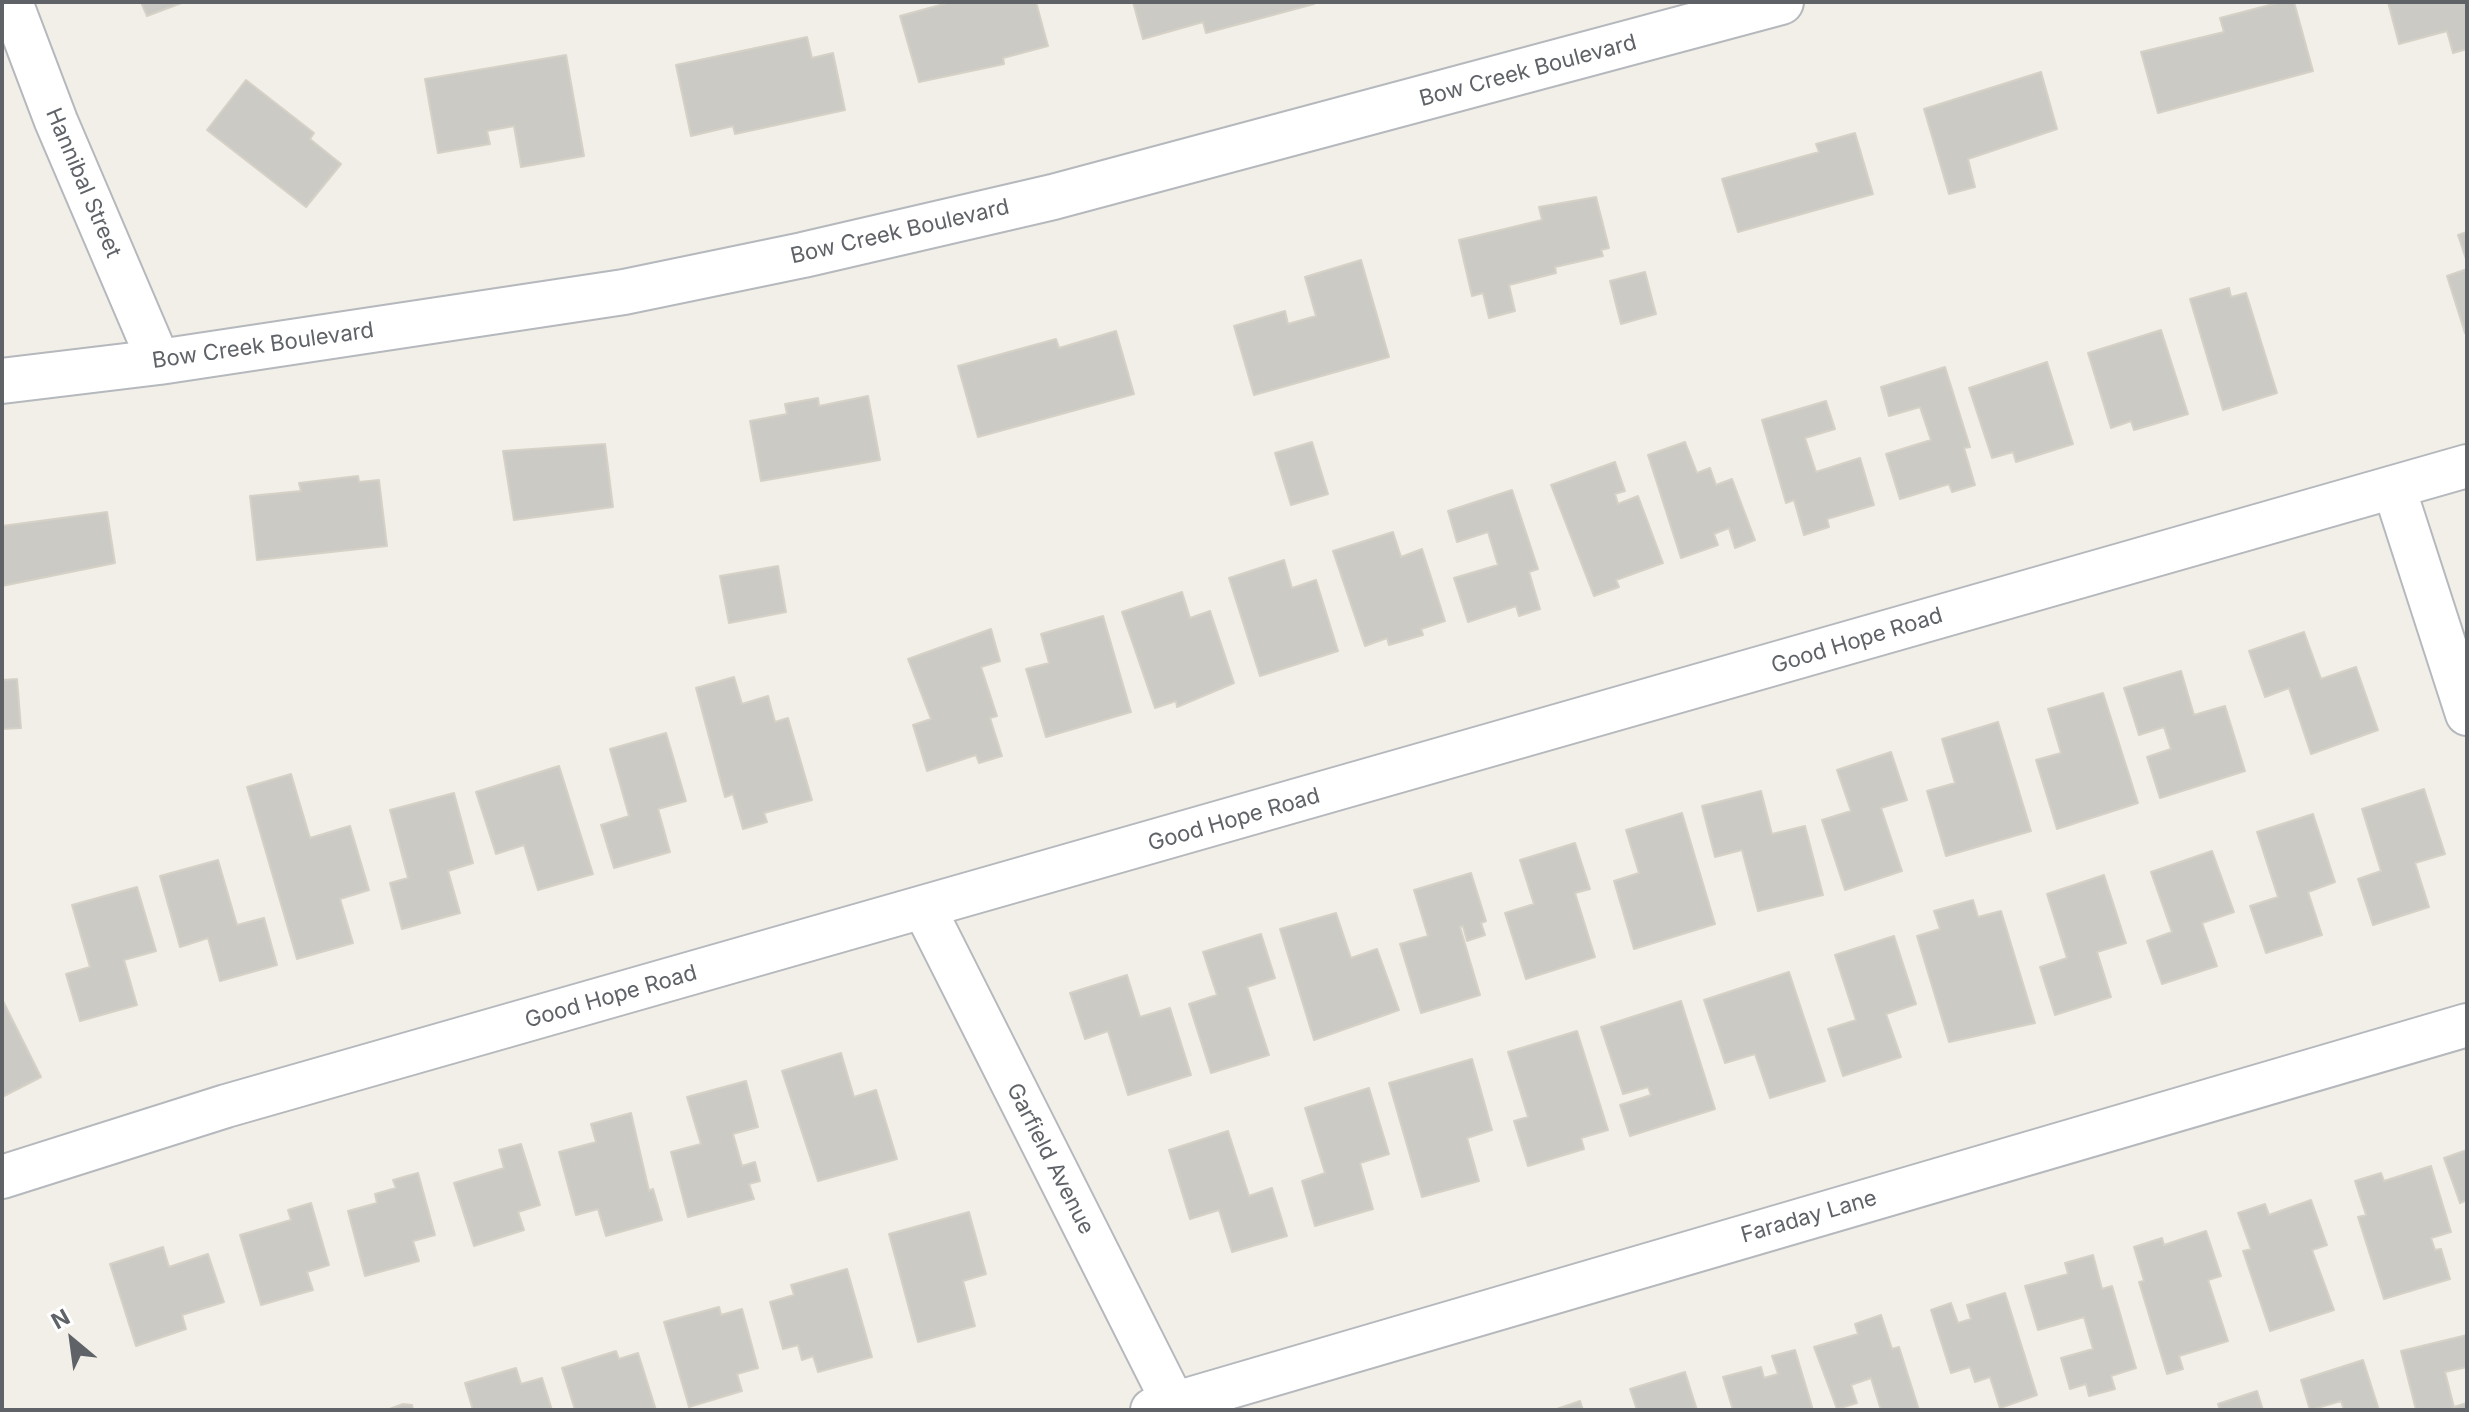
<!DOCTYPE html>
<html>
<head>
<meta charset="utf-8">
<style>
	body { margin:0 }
	#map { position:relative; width:2469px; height:1412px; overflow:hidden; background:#f1efe8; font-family:Inter,sans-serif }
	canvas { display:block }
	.frame { position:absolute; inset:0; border:4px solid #5f6368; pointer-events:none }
	.north { position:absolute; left:32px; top:1300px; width:80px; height:80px; -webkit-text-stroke:6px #fff; paint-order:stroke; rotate:331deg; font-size:22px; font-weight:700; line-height:32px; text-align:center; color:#5f6368 }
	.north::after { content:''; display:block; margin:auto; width:28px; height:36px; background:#5f6368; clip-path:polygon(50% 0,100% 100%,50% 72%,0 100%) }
</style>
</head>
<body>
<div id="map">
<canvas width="2469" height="1412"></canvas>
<div class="frame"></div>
<div class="north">N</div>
</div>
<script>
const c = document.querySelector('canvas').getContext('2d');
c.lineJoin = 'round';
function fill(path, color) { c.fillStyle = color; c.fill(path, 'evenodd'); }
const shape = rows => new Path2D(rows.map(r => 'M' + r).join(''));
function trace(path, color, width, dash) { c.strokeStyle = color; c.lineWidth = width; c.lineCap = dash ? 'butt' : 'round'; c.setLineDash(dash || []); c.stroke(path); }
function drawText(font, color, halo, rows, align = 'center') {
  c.font = font + ' Inter,sans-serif'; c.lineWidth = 6; c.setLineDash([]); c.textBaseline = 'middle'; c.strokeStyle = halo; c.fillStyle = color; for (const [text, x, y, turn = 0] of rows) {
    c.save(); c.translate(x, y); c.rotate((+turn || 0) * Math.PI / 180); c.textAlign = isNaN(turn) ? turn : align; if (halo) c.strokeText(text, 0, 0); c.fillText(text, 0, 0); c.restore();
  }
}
const building = shape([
	[141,2,184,2,147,16,141,2],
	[951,2,1036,2,1048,46,1003,58,1004,64,919,82,900,16,951,2],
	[1133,2,1313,2,1314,4,1206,33,1203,22,1143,39,1133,2],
	[2281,2,2294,2,2313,71,2158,113,2141,52,2224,32,2220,18,2281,2],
	[2388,2,2467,2,2467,49,2453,53,2447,31,2399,44,2388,2],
	[807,37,812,58,833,53,845,110,735,134,733,126,691,136,676,65,807,37],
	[566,55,584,156,521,167,514,126,487,131,490,144,438,153,425,79,566,55],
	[2041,72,2057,129,1968,159,1975,187,1949,194,1924,109,2041,72],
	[246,80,314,133,310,139,341,164,306,207,207,130,246,80],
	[1855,133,1873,194,1738,232,1722,179,1819,152,1816,144,1855,133],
	[1596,197,1609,248,1601,250,1603,256,1555,267,1556,273,1509,285,1515,311,1489,318,1483,293,1472,296,1459,240,1542,220,1539,207,1596,197],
	[2467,232,2467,262,2458,235,2467,232],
	[1361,260,1389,357,1254,395,1234,326,1285,311,1288,324,1316,316,1305,277,1361,260],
	[2467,269,2467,332,2465,333,2447,276,2467,269],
	[1645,272,1656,314,1621,324,1610,281,1645,272],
	[2229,288,2231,297,2246,293,2277,393,2223,410,2190,299,2229,288],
	[2161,330,2188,414,2134,430,2131,421,2111,428,2088,353,2161,330],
	[1116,331,1134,394,978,437,958,366,1056,339,1059,348,1116,331],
	[2047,362,2073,444,2016,462,2013,452,1992,458,1969,388,2047,362],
	[1945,367,1970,447,1964,448,1975,485,1952,492,1949,484,1900,499,1886,454,1931,440,1920,407,1889,416,1881,387,1945,367],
	[868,396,880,460,761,481,750,421,787,414,785,404,818,398,819,406,868,396],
	[1826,401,1835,429,1805,438,1816,472,1860,458,1874,505,1827,519,1829,527,1804,535,1794,500,1786,503,1762,420,1826,401],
	[1312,442,1328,494,1291,505,1275,453,1312,442],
	[1685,442,1697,473,1710,468,1716,485,1732,479,1755,540,1735,548,1729,528,1714,534,1718,545,1681,558,1648,455,1685,442],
	[605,444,613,507,514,520,503,451,605,444],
	[1615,462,1625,491,1615,494,1618,504,1638,496,1663,563,1616,580,1619,587,1594,596,1551,485,1615,462],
	[358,476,359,482,379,480,387,546,257,560,250,496,301,491,299,483,358,476],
	[1512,490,1538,569,1529,572,1540,609,1519,616,1516,606,1468,622,1454,578,1498,565,1488,532,1457,542,1448,511,1512,490],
	[107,512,115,563,2,586,2,526,107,512],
	[1393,532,1401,557,1422,549,1445,621,1421,629,1423,635,1389,645,1387,638,1365,646,1333,551,1393,532],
	[1284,560,1292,588,1316,580,1338,651,1260,676,1229,578,1284,560],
	[778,566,786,612,729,623,720,576,778,566],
	[1182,592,1190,618,1210,611,1234,683,1177,707,1176,701,1155,708,1122,612,1182,592],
	[1103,616,1131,712,1046,737,1026,669,1049,663,1041,634,1103,616],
	[991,629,1000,661,981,667,997,716,990,718,1002,756,979,763,976,755,927,771,913,725,931,719,908,659,991,629],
	[2304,632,2321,679,2356,667,2378,730,2311,754,2289,688,2265,697,2249,651,2304,632],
	[2181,671,2194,715,2225,706,2245,771,2160,798,2147,757,2171,749,2164,727,2139,735,2124,688,2181,671],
	[734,677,742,704,768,696,775,722,788,718,812,800,764,813,767,822,743,829,733,794,725,797,696,688,734,677],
	[17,679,21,728,2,729,2,680,17,679],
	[2103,693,2138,803,2057,829,2036,760,2061,753,2048,709,2103,693],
	[1998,722,2031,831,1946,856,1927,791,1955,783,1942,739,1998,722],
	[666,733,686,801,658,809,670,852,614,868,601,825,629,816,610,749,666,733],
	[1891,752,1907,800,1881,808,1902,871,1845,890,1822,820,1851,811,1837,770,1891,752],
	[559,766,593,874,538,890,524,845,496,854,476,792,559,766],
	[291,774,310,838,350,826,369,890,340,899,353,943,297,959,247,787,291,774],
	[2424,789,2445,854,2415,863,2429,907,2373,925,2358,879,2381,871,2362,809,2424,789],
	[1761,791,1772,834,1805,826,1823,895,1758,911,1742,850,1715,857,1702,806,1761,791],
	[454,793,473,863,448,871,460,913,402,929,390,883,408,878,390,810,454,793],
	[1682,813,1715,924,1634,949,1614,881,1639,873,1626,830,1682,813],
	[2313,814,2335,882,2308,892,2322,935,2266,953,2250,906,2278,897,2257,832,2313,814],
	[1575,843,1590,889,1575,893,1595,957,1526,979,1505,913,1534,904,1520,860,1575,843],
	[2212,851,2234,912,2202,923,2217,966,2162,984,2147,941,2172,932,2151,872,2212,851],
	[218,860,237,925,264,918,277,965,220,981,208,938,180,947,160,876,218,860],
	[1471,873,1486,921,1481,923,1485,935,1467,941,1463,926,1460,927,1480,995,1421,1013,1400,944,1428,936,1414,890,1471,873],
	[2104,875,2126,943,2097,952,2111,997,2055,1015,2040,967,2067,958,2047,894,2104,875],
	[137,887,156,951,124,960,137,1005,80,1021,66,974,90,967,72,905,137,887],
	[1973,900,1978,917,2001,911,2035,1023,1949,1042,1917,936,1940,929,1934,911,1973,900],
	[1336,913,1351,958,1377,949,1399,1010,1314,1040,1280,929,1336,913],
	[1261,934,1275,978,1247,987,1269,1055,1211,1073,1189,1004,1217,995,1203,952,1261,934],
	[1894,936,1916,1004,1886,1014,1901,1057,1843,1076,1828,1029,1856,1020,1835,955,1894,936],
	[1789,972,1825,1081,1770,1098,1755,1054,1725,1063,1704,1000,1789,972],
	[1127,975,1140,1017,1170,1008,1191,1075,1128,1095,1108,1031,1085,1039,1070,993,1127,975],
	[2,999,41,1077,2,1097,2,999],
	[1681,1001,1715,1109,1630,1136,1620,1105,1651,1095,1648,1087,1623,1094,1601,1027,1681,1001],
	[1577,1031,1608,1130,1581,1138,1584,1149,1528,1166,1514,1121,1528,1117,1508,1052,1577,1031],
	[841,1053,854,1097,876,1090,897,1159,818,1181,782,1071,841,1053],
	[1472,1059,1492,1130,1467,1138,1479,1181,1422,1197,1389,1083,1472,1059],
	[746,1081,758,1127,733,1134,742,1166,755,1162,760,1181,749,1184,754,1199,688,1217,671,1152,701,1144,687,1097,746,1081],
	[1369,1088,1389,1154,1360,1163,1373,1209,1315,1226,1302,1181,1325,1173,1305,1108,1369,1088],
	[631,1113,649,1191,653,1189,662,1220,606,1236,598,1209,576,1215,559,1152,596,1142,591,1124,631,1113],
	[1228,1131,1249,1196,1272,1188,1287,1236,1232,1252,1219,1210,1190,1219,1169,1150,1228,1131],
	[521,1144,540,1205,518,1212,524,1230,474,1246,454,1183,504,1168,499,1150,521,1144],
	[2467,1150,2467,1200,2460,1203,2444,1158,2467,1150],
	[2431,1166,2451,1232,2431,1238,2435,1250,2441,1249,2450,1279,2384,1299,2358,1217,2366,1215,2355,1181,2381,1173,2384,1181,2431,1166],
	[418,1173,435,1235,413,1241,419,1261,365,1276,348,1211,377,1203,375,1194,396,1188,393,1180,418,1173],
	[2311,1200,2327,1245,2312,1250,2334,1310,2270,1331,2243,1251,2251,1249,2238,1213,2265,1204,2269,1215,2311,1200],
	[311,1203,329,1265,307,1272,313,1290,261,1305,240,1235,291,1220,288,1210,311,1203],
	[969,1212,986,1274,963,1281,975,1326,918,1342,889,1234,969,1212],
	[2206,1231,2221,1276,2208,1280,2228,1341,2179,1356,2183,1369,2167,1374,2139,1282,2144,1281,2134,1247,2162,1238,2164,1245,2206,1231],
	[163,1247,169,1267,208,1254,224,1302,182,1315,186,1329,136,1346,110,1264,163,1247],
	[2093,1255,2102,1289,2112,1286,2136,1368,2111,1376,2115,1389,2089,1396,2086,1384,2070,1389,2061,1358,2093,1349,2084,1317,2038,1330,2025,1286,2068,1274,2065,1263,2093,1255],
	[847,1269,872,1357,818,1372,813,1356,802,1360,798,1345,783,1349,770,1302,794,1295,791,1285,847,1269],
	[2005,1293,2037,1395,2000,1408,1990,1377,1975,1382,1970,1367,1951,1373,1931,1310,1951,1303,1958,1323,1971,1319,1967,1305,2005,1293],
	[719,1307,721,1315,742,1309,758,1368,737,1374,742,1391,689,1407,664,1322,719,1307],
	[1881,1315,1892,1349,1899,1347,1919,1410,1881,1410,1871,1378,1851,1385,1857,1403,1837,1409,1814,1347,1858,1334,1855,1324,1881,1315],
	[2467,1335,2467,1367,2445,1372,2454,1407,2467,1403,2467,1410,2416,1410,2401,1351,2467,1335],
	[1795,1350,1813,1410,1733,1410,1723,1377,1761,1367,1764,1378,1778,1374,1772,1356,1795,1350],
	[616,1351,619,1359,638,1353,656,1410,575,1410,562,1368,616,1351],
	[2363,1360,2379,1410,2344,1410,2341,1401,2310,1410,2301,1380,2363,1360],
	[516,1368,521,1384,542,1378,552,1410,473,1410,465,1383,516,1368],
	[1685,1372,1697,1410,1637,1410,1630,1389,1685,1372],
	[2257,1391,2263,1410,2220,1410,2218,1404,2257,1391],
	[1580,1401,1583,1410,1554,1410,1580,1401],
	[403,1404,412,1405,413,1410,387,1410,403,1404]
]);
const minor = shape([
	[11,2,56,121,159,362],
	[2394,488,2467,714],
	[924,908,1177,1410],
	[2,1177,226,1106,2467,466],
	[1152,1410,2467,1025]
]);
const tertiary = shape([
	[2,381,159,362,624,292,803,255,1053,197,1781,2]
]);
const streetNames = [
	["Bow Creek Boulevard",1528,71,-15],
	["Hannibal Street",83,183,67],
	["Bow Creek Boulevard",900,232,-13],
	["Bow Creek Boulevard",263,346,-8],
	["Good Hope Road",1857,641,-17],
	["Good Hope Road",1234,820,-16],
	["Good Hope Road",611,997,-16],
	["Garfield Avenue",1050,1159,63],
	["Faraday Lane",1809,1217,-16]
];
fill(building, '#cccac5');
trace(building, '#d6d1c6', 2);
trace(minor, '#b5b8bc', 46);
trace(tertiary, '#b5b8bc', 48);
trace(minor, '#fff', 42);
trace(tertiary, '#fff', 44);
drawText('22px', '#5f6368', '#fff', streetNames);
</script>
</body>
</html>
